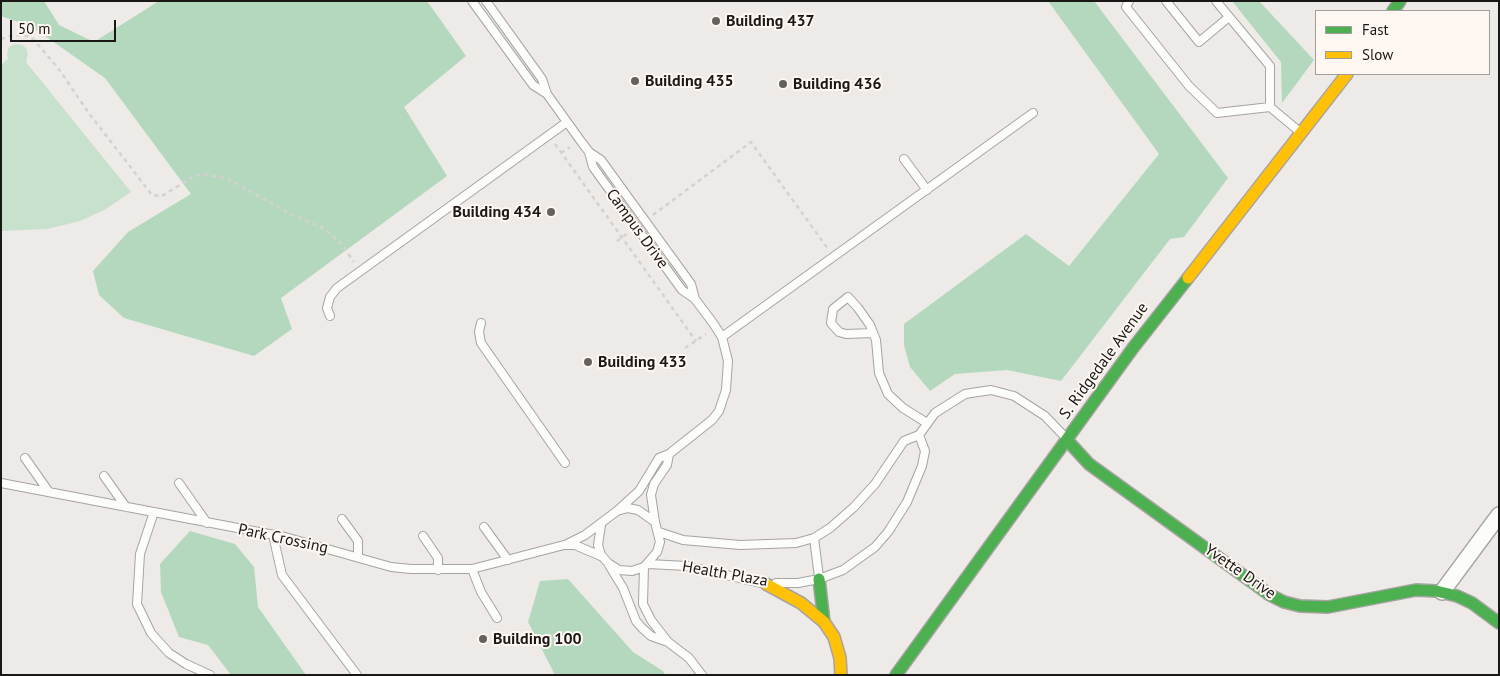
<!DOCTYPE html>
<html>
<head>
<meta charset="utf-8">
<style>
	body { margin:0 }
	#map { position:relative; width:1500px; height:676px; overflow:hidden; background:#edeae7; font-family:"PT Sans",sans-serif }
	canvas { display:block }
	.frame { position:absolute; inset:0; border:2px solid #1a1816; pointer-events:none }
	.legend { position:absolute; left:1315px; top:10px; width:175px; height:65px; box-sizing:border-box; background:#fef7f2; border:1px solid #a39e9a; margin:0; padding:6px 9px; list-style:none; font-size:15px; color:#1a1816 }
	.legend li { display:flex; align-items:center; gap:10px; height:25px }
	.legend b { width:25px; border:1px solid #a39e9a }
	.scale { position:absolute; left:10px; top:20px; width:106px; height:22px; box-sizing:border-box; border:2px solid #1a1816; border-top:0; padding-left:6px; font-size:15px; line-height:18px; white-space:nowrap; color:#1a1816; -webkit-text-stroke:4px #fef7f2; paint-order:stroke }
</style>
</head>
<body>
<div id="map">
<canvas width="1500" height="676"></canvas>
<div class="frame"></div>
<ul class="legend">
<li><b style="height:6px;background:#4caf50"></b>Fast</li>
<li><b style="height:6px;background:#ffc107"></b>Slow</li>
</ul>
<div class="scale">50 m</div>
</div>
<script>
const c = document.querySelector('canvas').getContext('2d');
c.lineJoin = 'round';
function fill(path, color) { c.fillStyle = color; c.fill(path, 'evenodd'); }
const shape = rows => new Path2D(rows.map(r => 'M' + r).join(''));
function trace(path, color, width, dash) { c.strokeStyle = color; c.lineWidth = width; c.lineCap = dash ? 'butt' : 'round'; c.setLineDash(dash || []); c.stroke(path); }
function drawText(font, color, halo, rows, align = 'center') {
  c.font = font + ' "PT Sans",sans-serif'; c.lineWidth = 4; c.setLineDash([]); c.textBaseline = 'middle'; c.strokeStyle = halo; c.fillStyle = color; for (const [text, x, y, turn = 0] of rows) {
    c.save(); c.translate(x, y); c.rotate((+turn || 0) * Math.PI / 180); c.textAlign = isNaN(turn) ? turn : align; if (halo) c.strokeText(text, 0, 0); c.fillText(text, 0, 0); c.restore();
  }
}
const green = shape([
	[15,44,22,45,26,48,28,54,26,62,131,192,106,209,80,221,47,229,1,231,1,65,8,59,7,53,9,47]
]);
const forest = shape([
	[1,1,44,1,59,25,94,42,159,1,427,1,466,56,404,107,447,176,281,298,292,329,254,356,124,318,99,295,93,271,128,232,191,194,105,78,32,27,1,16],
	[1048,1,1094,1,1228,178,1184,237,1170,239,1061,381,1007,370,955,374,930,391,910,367,904,345,904,324,1026,234,1069,266,1159,154],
	[1232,1,1259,1,1314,60,1282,103,1281,62],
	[190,531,235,544,254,567,258,607,306,675,231,675,208,645,179,637,161,592,160,564],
	[568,579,633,652,663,671,665,675,555,675,528,622,540,581]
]);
const path = shape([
	[1,39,14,35,27,36,34,40,58,68,88,112,152,195,162,196,196,175,204,174,228,179,289,213,323,228,340,242,354,262],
	[555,144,696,341],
	[561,153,570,147],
	[653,215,751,142,828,249],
	[617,241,628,233],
	[685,348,706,334]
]);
const lane = shape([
	[472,1,533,85,547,94],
	[486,1,542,79,547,94,580,140,589,152,601,160,691,284,695,299],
	[1129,1,1126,7,1189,86,1217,113,1270,107,1300,132],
	[1166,1,1199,42,1229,17],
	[1216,1,1270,66,1270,107],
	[589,152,593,167,682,290,695,299,713,323,722,337,728,361,726,390,719,411,712,420,669,454,659,458,639,491,617,511],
	[904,159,927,190],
	[330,316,327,308,330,297,337,288,567,122],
	[481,323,479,332,481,343,565,463],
	[873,333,846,334,839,332,831,323,833,309,848,297,858,308,870,325,876,340,879,373,888,394,903,408,927,423],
	[722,337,1033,113],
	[25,458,49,492],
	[104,476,126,507],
	[1,483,285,537,391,567,411,569,472,569,564,545,575,545,603,557],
	[179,483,207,523],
	[154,512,140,554,137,604,151,633,169,653,186,664,210,675],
	[342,519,358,541,358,557],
	[655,522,651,495,654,484,667,465,669,454],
	[484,527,508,560],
	[659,532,683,540,740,545,796,543,814,538,830,528,854,507,875,484,904,441,919,435,935,413,965,394,991,390,1014,396,1045,416,1066,438],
	[273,535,282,575,357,675],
	[423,536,438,558,438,570],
	[814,538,819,577],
	[567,544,585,535,617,511,628,508,638,510,655,522,660,542,657,552,644,567,632,571,619,570,608,563,601,555,598,545,601,525],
	[648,564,687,566,765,584],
	[609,565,623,588,636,621,642,628,651,636,668,642,689,658,702,675],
	[644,567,643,604,651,620,668,642],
	[472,569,481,592,497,618],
	[776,583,798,583,819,579,843,570,875,547,888,532,907,502,922,466,925,451,919,435]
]);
const street = shape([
	[1442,592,1499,515]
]);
const fast = shape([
	[1393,11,1400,1],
	[1067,440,1089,464,1270,595,1284,602,1300,606,1328,607,1416,590,1436,591,1457,596,1472,603,1499,623],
	[819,579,824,622],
	[896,675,1133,348,1188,278]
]);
const slow = shape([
	[1188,278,1347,74],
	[766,584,801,603,824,622,834,637,840,658,841,675]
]);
const markers = [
	[716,21,5,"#64625f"],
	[635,81,5,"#64625f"],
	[783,84,5,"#64625f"],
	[551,212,5,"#64625f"],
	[588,362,5,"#64625f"],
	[483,639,5,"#64625f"]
];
const poiNames = [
	["Building 437",726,21],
	["Building 435",645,81],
	["Building 436",793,84],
	["Building 434",541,212,"right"],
	["Building 433",598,362],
	["Building 100",493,639]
];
const streetNames = [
	["Campus Drive",637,229,54],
	["S. Ridgedale Avenue",1104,361,-54],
	["Park Crossing",283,539,12],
	["Yvette Drive",1240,572,35],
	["Health Plaza",725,574,10]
];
fill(green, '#c8e1cd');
fill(forest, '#b3d8be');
trace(lane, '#a6a4a1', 10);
trace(street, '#a6a4a1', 18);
trace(fast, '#a6a4a1', 14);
trace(slow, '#a6a4a1', 14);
trace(path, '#d3d2d1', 2.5, [4, 4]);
trace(lane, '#fcfcfb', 8);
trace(street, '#fcfcfb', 15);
trace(fast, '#4caf50', 11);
trace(slow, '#ffc107', 11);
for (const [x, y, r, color] of markers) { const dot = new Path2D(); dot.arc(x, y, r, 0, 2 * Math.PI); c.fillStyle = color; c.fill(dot); trace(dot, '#fef7f2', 2); }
drawText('bold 16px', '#1a1816', '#fef7f2', poiNames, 'left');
drawText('16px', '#1a1816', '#fef7f2', streetNames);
</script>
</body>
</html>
